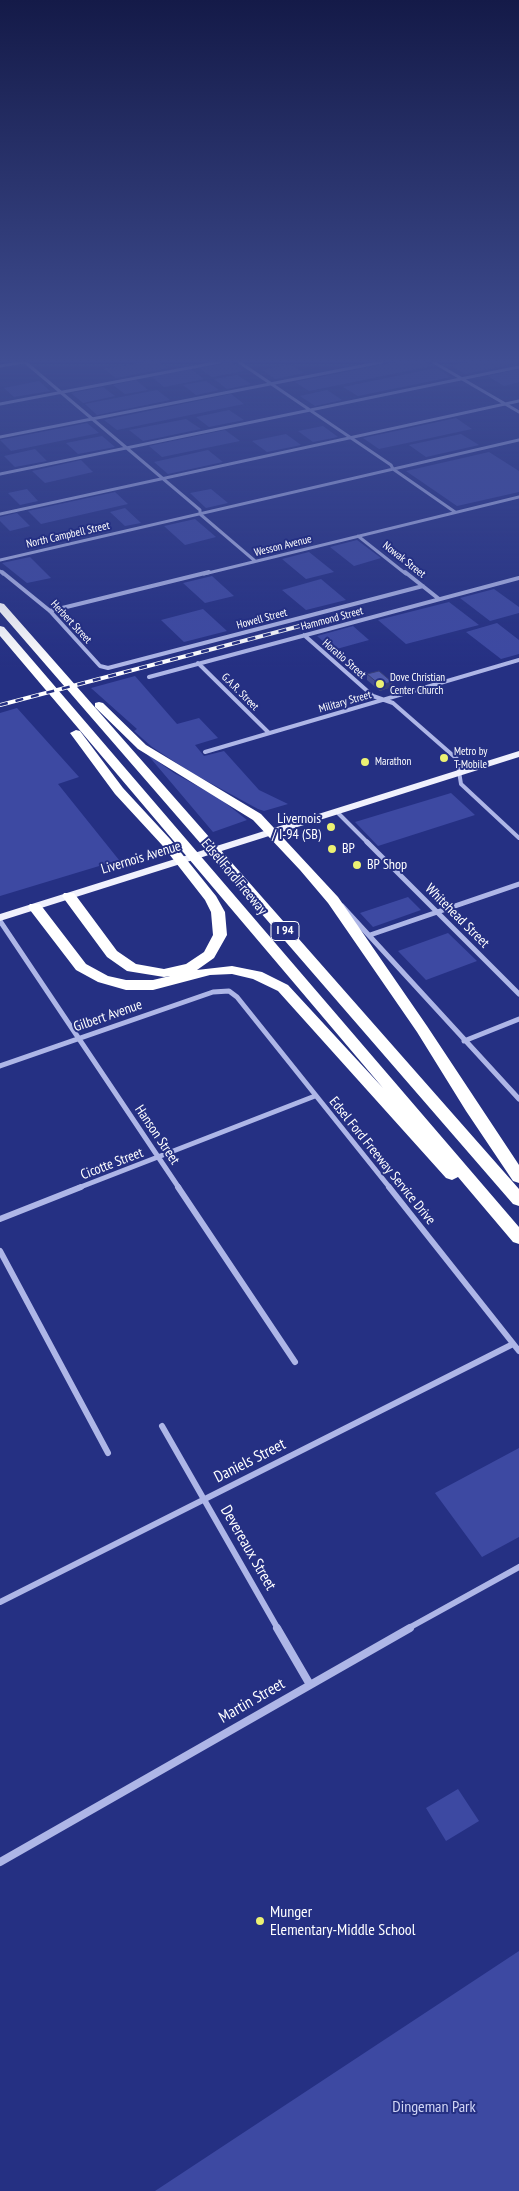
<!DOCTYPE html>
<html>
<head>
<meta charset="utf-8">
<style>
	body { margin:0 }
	canvas { display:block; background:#253083 }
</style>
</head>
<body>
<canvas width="519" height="2191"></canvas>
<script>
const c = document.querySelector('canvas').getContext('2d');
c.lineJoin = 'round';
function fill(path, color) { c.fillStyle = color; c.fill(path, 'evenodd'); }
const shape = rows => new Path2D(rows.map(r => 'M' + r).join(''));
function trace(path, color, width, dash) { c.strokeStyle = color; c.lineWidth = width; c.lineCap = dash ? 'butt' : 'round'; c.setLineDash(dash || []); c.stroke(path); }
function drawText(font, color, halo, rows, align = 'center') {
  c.font = font + ' "PT Sans Narrow",sans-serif'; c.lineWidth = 4; c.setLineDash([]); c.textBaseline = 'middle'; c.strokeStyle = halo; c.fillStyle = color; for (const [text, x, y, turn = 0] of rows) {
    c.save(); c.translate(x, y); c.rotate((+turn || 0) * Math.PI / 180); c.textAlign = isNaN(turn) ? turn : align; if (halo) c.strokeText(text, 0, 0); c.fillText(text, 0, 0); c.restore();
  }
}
const green = shape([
	[145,362,159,362,168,368,116,378,104,369],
	[231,362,244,371,212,377,199,368],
	[396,362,425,362,432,366,309,391,295,382],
	[468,362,519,362,519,363,465,374,450,365],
	[290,364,304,373,275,379,262,370],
	[436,368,451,377,358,396,343,387],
	[191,369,204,379,164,387,152,377],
	[519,369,519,382,504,386,488,376],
	[237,375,251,384,227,389,214,379],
	[136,380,148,390,125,394,113,385],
	[39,381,50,391,14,397,4,388],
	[206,381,219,390,196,395,183,385],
	[103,387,115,396,83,403,71,393],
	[157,390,170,400,97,415,85,404],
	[327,390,342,400,315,406,300,396],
	[231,394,244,404,117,430,104,420],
	[229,410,244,420,209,427,196,417],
	[456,418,472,429,379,449,363,438],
	[186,419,201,429,143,441,129,430],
	[87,423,99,433,11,451,0,440],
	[323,426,338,437,313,442,298,431],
	[225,430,240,441,162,457,149,446],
	[286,434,301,445,267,452,252,441],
	[461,434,479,445,426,457,409,445],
	[102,436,115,447,78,454,66,443],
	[35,449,47,461,15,467,4,456],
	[208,450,223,462,168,474,154,462],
	[489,452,519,471,519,492,457,506,406,471],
	[81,460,93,472,45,483,32,471],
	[27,489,38,501,20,505,8,493],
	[211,489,228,503,206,508,190,493],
	[115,492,128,504,41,524,28,511],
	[125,508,141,523,125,526,110,512],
	[17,513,30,526,10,531,0,521,0,517],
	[195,519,216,537,185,545,164,526],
	[357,540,381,558,354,566,330,547],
	[309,552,334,572,306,579,282,559],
	[30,557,51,578,27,583,2,563],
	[212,576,234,596,205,603,183,583],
	[321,579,346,600,306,610,282,590],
	[494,589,519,607,519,613,490,621,460,598],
	[449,602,479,625,406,644,378,620],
	[203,609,227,631,184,642,161,620],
	[497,623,519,640,519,654,501,659,466,632],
	[353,626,369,640,333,650,317,636],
	[135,676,177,724,199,718,218,738,195,745,204,756,224,751,259,790,288,804,264,811,258,809,192,773,152,747,134,731,137,729,91,688],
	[17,708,79,777,58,784,119,860,0,896,0,713],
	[147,754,174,773,219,798,247,820,213,832],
	[451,793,475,815,378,846,355,822],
	[408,897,421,910,373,927,360,913],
	[448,933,477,961,426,980,398,951],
	[519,1448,519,1537,482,1557,435,1493],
	[458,1789,479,1821,446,1841,426,1808],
	[519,1951,519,2191,155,2191]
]);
const streetFar4 = shape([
	[25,362,200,510,200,514,255,561],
	[239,362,391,465,393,469,455,512],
	[433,362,519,412],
	[0,366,25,362],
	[0,404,220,362],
	[0,437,382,362],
	[0,474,519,367],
	[0,514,519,401],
	[358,536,406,574],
	[0,560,519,440],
	[0,571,3,574],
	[204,574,519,497]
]);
const streetFar3 = shape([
	[2,572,50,611,100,666,108,668,423,586],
	[405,572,439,599],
	[50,611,209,572],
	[304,635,373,696,393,703,457,759,461,784,519,838],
	[198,663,269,733],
	[149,677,519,578],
	[205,752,519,660],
	[337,812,369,844]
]);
const streetFar2 = shape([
	[367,842,519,994],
	[342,906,519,1099],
	[0,921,179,1188],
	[370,935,519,884],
	[464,1041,519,1019],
	[0,1066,213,992,229,991,237,997,390,1188],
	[78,1188,315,1096]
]);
const streetFar1 = shape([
	[178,1187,295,1362],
	[389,1187,519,1351],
	[0,1219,81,1187],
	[0,1251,108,1453],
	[162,1426,278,1629],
	[0,1602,513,1344],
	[407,1629,519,1567]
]);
const street = shape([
	[277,1628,309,1683],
	[0,1862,410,1628]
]);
const primary = shape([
	[519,751,519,757,0,921,0,914,519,751]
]);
const highway = shape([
	[0,603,4,604,519,1189,519,1206,513,1204,0,612,0,603],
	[0,626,4,627,519,1227,519,1244,513,1242,458,1177,452,1180,446,1178,278,991,253,979,232,974,210,975,153,990,126,990,98,982,76,970,30,910,28,907,30,904,40,904,86,964,108,976,126,980,153,980,170,976,164,977,127,971,107,957,62,896,64,893,74,893,117,951,136,964,164,969,186,964,204,952,213,935,211,912,205,900,162,845,115,794,70,733,76,730,80,731,123,788,170,839,216,896,225,912,227,935,214,958,197,970,232,966,262,972,288,985,383,1088,0,636,0,626],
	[99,702,103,703,146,745,261,814,338,897,427,1026,519,1165,519,1183,513,1181,466,1111,417,1032,328,903,300,870,253,820,138,749,95,707,95,703,99,702]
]);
const rail = shape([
	[0,705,315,622]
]);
const wall = shape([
	[367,674,392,682,391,687,380,691,367,680]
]);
const shadedWall = shape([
	[392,682,391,687,380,691,380,685]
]);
const building = shape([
	[379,671,392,682,380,685,367,674,379,671]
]);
const markers = [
	[380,684,5,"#ecf173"],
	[444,758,5,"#ecf173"],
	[365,762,5,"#ecf173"],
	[331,827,5,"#ecf173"],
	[332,849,5,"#ecf173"],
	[357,865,5,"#ecf173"],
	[260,1921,5,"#ecf173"]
];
const farStreetnames = [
	["North Campbell Street",68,535,-13],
	["Wesson Avenue",283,546,-14],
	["Nowak Street",404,560,38],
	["Howell Street",262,619,-15],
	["Hammond Street",332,619,-15],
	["Herbert Street",71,622,47],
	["Horatio Street",344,659,41],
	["G.A.R. Street",240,692,45],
	["Military Street",345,702,-16]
];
const farPoinames = [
	["Dove Christian",390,678],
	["Center Church",390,691],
	["Metro by",454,752],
	["T-Mobile",454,765],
	["Marathon",375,762]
];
const shields = [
	[285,931,28]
];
const shieldNames = [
	["I 94",285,931]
];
const poiNames = [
	["Livernois",321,819,"right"],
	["/ I-94 (SB)",321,835,"right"],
	["BP",342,849],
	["BP Shop",367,865]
];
const streetNames = [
	["Livernois Avenue",141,858,-17],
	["Edsel Ford Freeway",234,877,50],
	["Whitehead Street",457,916,45],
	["Gilbert Avenue",108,1016,-19],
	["Hanson Street",157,1135,56],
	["Edsel Ford Freeway Service Drive",382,1161,51],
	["Cicotte Street",112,1164,-21]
];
const nearStreetnames = [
	["Daniels Street",250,1461,-27],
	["Devereaux Street",248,1548,60],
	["Martin Street",252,1701,-30]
];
const nearPoinames = [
	["Munger",270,1912],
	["Elementary-Middle School",270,1930]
];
const nearParknames = [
	["Dingeman Park",434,2107]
];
fill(green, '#3d49a2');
trace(streetFar4, '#aeb6e7', 3);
trace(streetFar3, '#aeb6e7', 4);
trace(streetFar2, '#aeb6e7', 5);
trace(streetFar1, '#aeb6e7', 6);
trace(street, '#aeb6e7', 8);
fill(primary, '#f0f1fd');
fill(highway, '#fff');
trace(rail, '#fff', 4);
trace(rail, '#253083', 2.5, [8]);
fill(wall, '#434d93');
fill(shadedWall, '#373f78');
fill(building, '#4e5aab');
trace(building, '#373f78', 1);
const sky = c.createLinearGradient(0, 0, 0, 668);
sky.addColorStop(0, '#141a48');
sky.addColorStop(0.54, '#404e93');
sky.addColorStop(1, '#404e9300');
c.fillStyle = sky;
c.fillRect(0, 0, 519, 668);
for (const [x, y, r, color] of markers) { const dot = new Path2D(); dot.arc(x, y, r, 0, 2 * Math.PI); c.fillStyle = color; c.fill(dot); trace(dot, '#253083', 2); }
drawText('11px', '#fff', '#253083', farStreetnames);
drawText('11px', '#fff', '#253083', farPoinames, 'left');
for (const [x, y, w] of shields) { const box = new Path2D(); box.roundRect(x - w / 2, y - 9.5, w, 19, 4); c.fillStyle = '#253083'; c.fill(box); trace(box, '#fff', 1); }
drawText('bold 12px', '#fff', null, shieldNames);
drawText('14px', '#fff', '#253083', poiNames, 'left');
drawText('14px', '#fff', '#253083', streetNames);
drawText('16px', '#fff', '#253083', nearStreetnames);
drawText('16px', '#fff', '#253083', nearPoinames, 'left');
drawText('16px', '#d2d6f6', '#253083', nearParknames);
</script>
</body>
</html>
